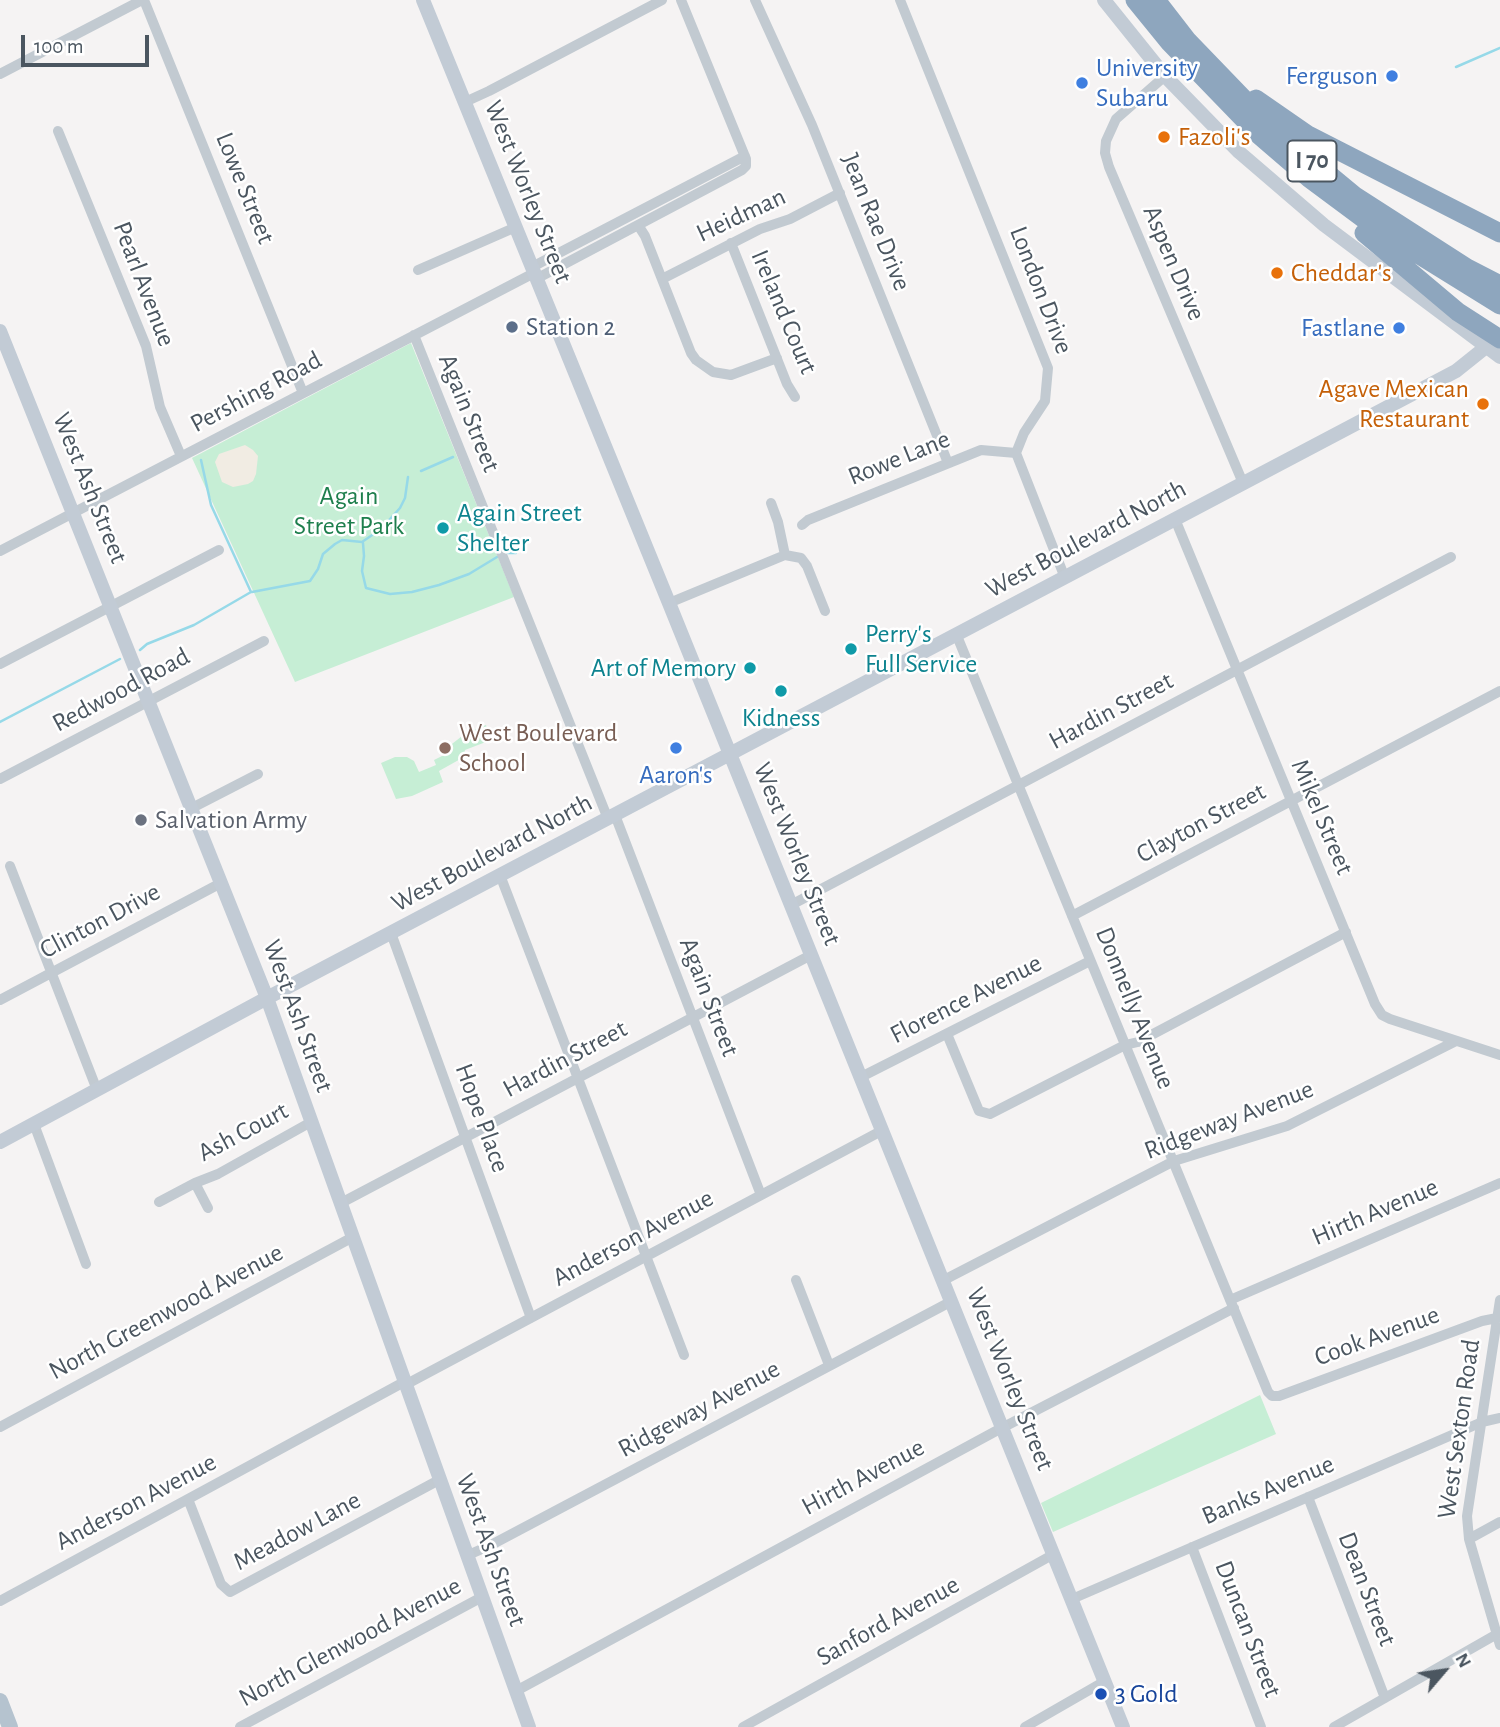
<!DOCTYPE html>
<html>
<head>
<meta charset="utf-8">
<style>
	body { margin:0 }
	#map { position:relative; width:1500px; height:1727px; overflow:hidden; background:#f5f3f3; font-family:"Alegreya Sans",sans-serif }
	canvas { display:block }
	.north { position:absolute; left:1409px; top:1636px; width:70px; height:70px; -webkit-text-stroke:5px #fff; paint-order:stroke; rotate:61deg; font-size:19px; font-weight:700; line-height:28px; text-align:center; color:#4b5660 }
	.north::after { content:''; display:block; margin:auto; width:24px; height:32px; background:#4b5660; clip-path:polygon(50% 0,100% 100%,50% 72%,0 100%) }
	.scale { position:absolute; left:21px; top:35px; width:128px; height:32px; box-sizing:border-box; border:4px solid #4b5660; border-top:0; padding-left:9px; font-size:21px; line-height:24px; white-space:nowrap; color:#4b5660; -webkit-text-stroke:5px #fff; paint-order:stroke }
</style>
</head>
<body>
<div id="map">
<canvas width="1500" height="1727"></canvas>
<div class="north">N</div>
<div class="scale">100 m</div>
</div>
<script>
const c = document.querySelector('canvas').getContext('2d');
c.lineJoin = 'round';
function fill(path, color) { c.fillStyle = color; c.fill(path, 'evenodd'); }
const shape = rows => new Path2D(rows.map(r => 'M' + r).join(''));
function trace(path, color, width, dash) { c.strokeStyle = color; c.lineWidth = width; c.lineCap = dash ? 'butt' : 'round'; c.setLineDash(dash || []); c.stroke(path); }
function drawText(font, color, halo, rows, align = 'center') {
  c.font = font + ' "Alegreya Sans",sans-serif'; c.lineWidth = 5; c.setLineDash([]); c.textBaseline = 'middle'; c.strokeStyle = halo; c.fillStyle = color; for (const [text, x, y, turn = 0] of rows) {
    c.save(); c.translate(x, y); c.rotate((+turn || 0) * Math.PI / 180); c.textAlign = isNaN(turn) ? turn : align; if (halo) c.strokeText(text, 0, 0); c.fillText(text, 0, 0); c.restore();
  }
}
const green = shape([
	[411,343,514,597,295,682,192,458],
	[486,725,491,740,465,750,464,757,439,771,443,782,412,796,396,799,381,763,395,757,407,757,414,761,419,772,436,765,434,760,446,754,448,747,466,733],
	[1260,1395,1276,1434,1053,1532,1041,1503]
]);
const sand = shape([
	[245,445,253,450,258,456,256,474,253,481,248,484,233,487,222,482,215,462,219,454]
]);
const stream = shape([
	[1456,67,1500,48],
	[421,471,453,457],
	[363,543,364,556,362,571,366,588,390,594,412,592,439,585,469,574,497,557],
	[508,553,516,553],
	[252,592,310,581,318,569,323,554,335,544,342,540,362,542,381,529,400,508,405,498,408,477],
	[140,650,147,644,194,625,251,592,211,505,201,460],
	[0,722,120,659]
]);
const street = shape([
	[144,0,303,393],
	[755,0,812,125,948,463],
	[900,0,1048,368,1045,401,1024,433,1016,453,1065,578],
	[0,74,142,0],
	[1165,76,1116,119,1106,141,1105,153,1109,167,1243,483],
	[465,102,489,91,662,0],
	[58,131,146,346,160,407,181,456],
	[638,225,645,236,691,353,696,360,713,372,731,375,777,358],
	[731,243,787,384,795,397],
	[532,267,745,156],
	[418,270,516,227],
	[536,279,742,170,746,166,746,159,681,0],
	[662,279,760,229,790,219,840,193],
	[414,335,608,819],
	[771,503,778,522,785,555,801,558,807,566,825,611],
	[1175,519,1375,1004,1382,1015,1390,1019,1500,1055],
	[802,525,808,520,981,450,1016,453],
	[0,551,534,273],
	[669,603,785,555],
	[957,636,1268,1392,1272,1396,1279,1396,1482,1321,1497,1318],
	[0,664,219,550],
	[0,779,264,641],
	[190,809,258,774],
	[615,815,761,1195],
	[10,866,97,1090],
	[500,875,684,1355],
	[791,905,1451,557],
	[1072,916,1500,691],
	[391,933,531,1318],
	[0,1000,221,883],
	[947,1034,979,1111,990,1114,1125,1045,1138,1042,1346,932],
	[861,1077,1090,961],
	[34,1124,86,1264],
	[159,1202,195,1183],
	[341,1203,811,955],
	[208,1208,195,1183,218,1174,311,1122],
	[796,1280,829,1365],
	[944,1280,1174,1161,1287,1126,1456,1041],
	[1230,1300,1500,1183],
	[1500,1300,1467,1516,1469,1539,1500,1645],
	[405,1385,883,1130],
	[0,1427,353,1237],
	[1308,1497,1385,1698],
	[188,1499,221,1584,230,1592,439,1480],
	[1469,1539,1500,1522],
	[1192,1547,1261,1727],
	[466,1556,491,1545,952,1301],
	[1072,1599,1482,1422,1500,1418],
	[0,1601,404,1382],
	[516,1691,996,1431,1234,1308],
	[240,1727,482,1597],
	[743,1727,1054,1554],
	[1025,1727,1105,1681],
	[1334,1727,1497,1634]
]);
const secondary = shape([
	[423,0,669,603,1123,1727],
	[1104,0,1165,76,1239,152,1324,225,1500,357],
	[0,331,267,998,529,1727],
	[0,1142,267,998,1456,371,1486,347]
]);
const primary = shape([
	[0,1701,10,1727]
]);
const highway = shape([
	[1135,0,1170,43,1259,135,1309,178,1379,230,1500,305],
	[1156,0,1187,40,1268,124,1355,196,1467,268,1500,285],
	[1256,99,1308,135,1500,233],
	[1364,233,1458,312,1500,339]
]);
const markers = [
	[1392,76,7,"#3f7fe0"],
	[1082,83,7,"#3f7fe0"],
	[1164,137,7,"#e8710a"],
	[1277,273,7,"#e8710a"],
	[512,327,7,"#5c6f8a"],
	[1399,328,7,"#3f7fe0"],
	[1483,404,7,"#e8710a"],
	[443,528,7,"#0f9aa8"],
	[851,649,7,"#0f9aa8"],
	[750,668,7,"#0f9aa8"],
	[781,691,7,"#0f9aa8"],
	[445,748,7,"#8d6e63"],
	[676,748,7,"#3f7fe0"],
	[141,820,7,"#6b7280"],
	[1101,1694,7,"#1a4fb4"]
];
const shields = [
	[1312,161,49]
];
const shieldNames = [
	["I 70",1312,161]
];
const shopNames = [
	["University",1096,68,"left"],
	["Subaru",1096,98,"left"],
	["Ferguson",1378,76],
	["Fastlane",1385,328],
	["Aaron's",676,775,"center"]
];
const foodNames = [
	["Fazoli's",1178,137],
	["Cheddar's",1291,273],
	["Agave Mexican",1469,389,"right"],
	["Restaurant",1469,419,"right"]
];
const streetNames = [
	["Lowe Street",245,188,68],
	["West Worley Street",528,192,68],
	["Heidman",741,215,-25],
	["Jean Rae Drive",876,222,68],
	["Aspen Drive",1174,263,67],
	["Pearl Avenue",144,284,69],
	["London Drive",1041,290,69],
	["Ireland Court",784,312,67],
	["Pershing Road",256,392,-28],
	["Again Street",469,413,68],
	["Rowe Lane",899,458,-22],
	["West Ash Street",90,488,68],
	["West Boulevard North",1086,539,-28],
	["Redwood Road",121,690,-28],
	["Hardin Street",1111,711,-28],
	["Mikel Street",1322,817,67],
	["Clayton Street",1201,823,-28],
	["West Boulevard North",492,853,-28],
	["West Worley Street",797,854,68],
	["Clinton Drive",100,921,-28],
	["Again Street",709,997,69],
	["Florence Avenue",966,999,-27],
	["Donnelly Avenue",1135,1008,68],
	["West Ash Street",298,1016,70],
	["Hardin Street",565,1059,-28],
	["Hope Place",482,1118,70],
	["Ridgeway Avenue",1229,1120,-21],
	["Ash Court",243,1132,-28],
	["Hirth Avenue",1375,1212,-23],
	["Anderson Avenue",633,1238,-28],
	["North Greenwood Avenue",166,1312,-28],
	["Cook Avenue",1377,1336,-20],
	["West Worley Street",1010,1379,68],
	["Ridgeway Avenue",699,1409,-28],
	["West Sexton Road",1459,1429,-82],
	["Hirth Avenue",863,1477,-28],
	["Banks Avenue",1268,1490,-23],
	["Anderson Avenue",136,1502,-28],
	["Meadow Lane",297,1531,-28],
	["West Ash Street",491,1550,70],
	["Dean Street",1367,1589,69],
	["Sanford Avenue",888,1621,-29],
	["Duncan Street",1248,1629,69],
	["North Glenwood Avenue",350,1642,-28]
];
const serviceNames = [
	["Station 2",526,327]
];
const parkNames = [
	["Again",349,496],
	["Street Park",349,526]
];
const cultureNames = [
	["Again Street",457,513],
	["Shelter",457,543],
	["Perry's",865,634],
	["Full Service",865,664],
	["Art of Memory",736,668,"right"],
	["Kidness",781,718,"center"]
];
const educationNames = [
	["West Boulevard",459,733],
	["School",459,763]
];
const worshipNames = [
	["Salvation Army",155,820]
];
const transitNames = [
	["3 Gold",1115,1694]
];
fill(green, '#c6eed5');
fill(sand, '#f1ece3');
trace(stream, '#96d9e8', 2.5);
trace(street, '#c2cad1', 10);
trace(secondary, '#c2cbd5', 14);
trace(primary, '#b5c3cf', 16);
trace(highway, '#8ea6be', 19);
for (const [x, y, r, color] of markers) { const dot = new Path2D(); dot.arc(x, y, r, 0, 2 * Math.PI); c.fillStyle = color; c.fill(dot); trace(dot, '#fff', 2.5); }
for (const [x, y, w] of shields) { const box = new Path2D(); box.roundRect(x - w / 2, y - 20.5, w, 41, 5); c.fillStyle = '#fff'; c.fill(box); trace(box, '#4b5660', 2); }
drawText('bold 24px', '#4b5660', null, shieldNames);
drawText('26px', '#366cbe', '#fff', shopNames, 'right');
drawText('26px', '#c56008', '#fff', foodNames, 'left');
drawText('26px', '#4b5660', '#fff', streetNames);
drawText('26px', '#4e5e75', '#fff', serviceNames, 'left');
drawText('26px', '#1e7f4d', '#fff', parkNames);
drawText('26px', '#0d838f', '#fff', cultureNames, 'left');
drawText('26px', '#785e54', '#fff', educationNames, 'left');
drawText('26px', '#5b616d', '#fff', worshipNames, 'left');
drawText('26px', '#164399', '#fff', transitNames, 'left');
</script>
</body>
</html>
